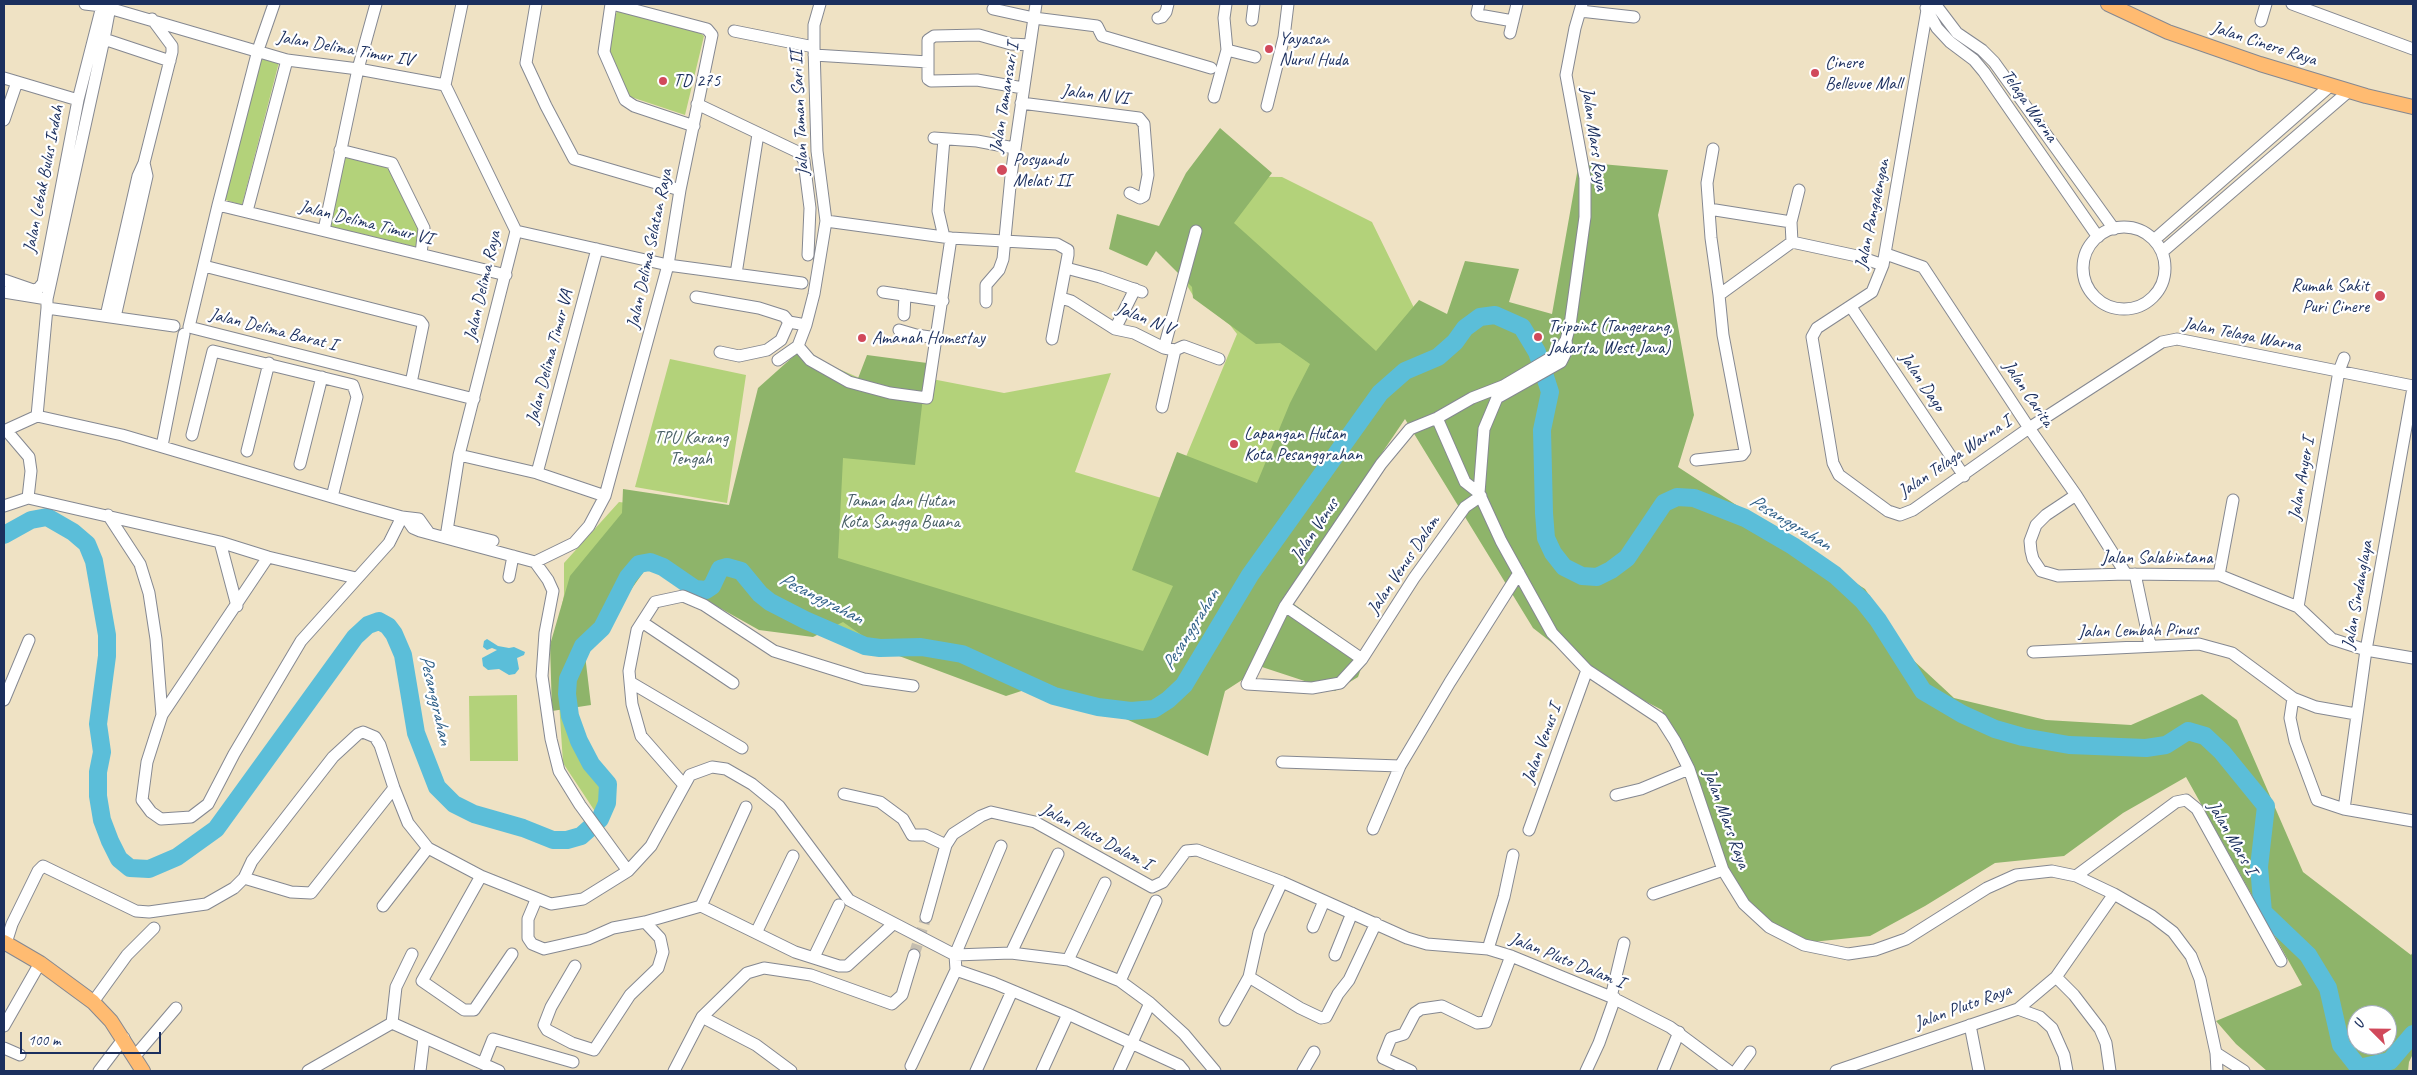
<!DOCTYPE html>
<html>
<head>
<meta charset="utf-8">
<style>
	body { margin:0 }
	#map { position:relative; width:2417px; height:1075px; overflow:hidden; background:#efe2c4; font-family:Caveat,sans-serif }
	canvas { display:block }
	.frame { position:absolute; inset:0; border:5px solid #1b2f5e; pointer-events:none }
	.north { position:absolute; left:2347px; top:1005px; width:50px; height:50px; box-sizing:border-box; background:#fff; border:1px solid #a4acbf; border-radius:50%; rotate:293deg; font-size:14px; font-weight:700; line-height:20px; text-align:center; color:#1b2f5e }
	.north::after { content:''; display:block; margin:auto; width:18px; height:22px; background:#d1495b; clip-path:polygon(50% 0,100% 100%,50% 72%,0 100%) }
	.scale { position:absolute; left:20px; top:1032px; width:141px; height:22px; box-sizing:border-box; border:2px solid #1b2f5e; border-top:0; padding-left:6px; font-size:15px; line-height:18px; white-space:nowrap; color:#1b2f5e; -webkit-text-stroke:4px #fff; paint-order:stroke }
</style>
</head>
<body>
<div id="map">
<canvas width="2417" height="1075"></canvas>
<div class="frame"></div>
<div class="north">U</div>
<div class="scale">100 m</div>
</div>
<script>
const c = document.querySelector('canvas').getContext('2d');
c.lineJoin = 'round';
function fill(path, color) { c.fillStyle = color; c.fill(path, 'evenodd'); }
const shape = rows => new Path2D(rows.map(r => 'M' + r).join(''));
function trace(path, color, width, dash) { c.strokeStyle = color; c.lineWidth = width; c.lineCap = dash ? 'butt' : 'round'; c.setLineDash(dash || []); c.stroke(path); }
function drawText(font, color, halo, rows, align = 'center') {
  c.font = font + ' Caveat,sans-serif'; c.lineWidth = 4.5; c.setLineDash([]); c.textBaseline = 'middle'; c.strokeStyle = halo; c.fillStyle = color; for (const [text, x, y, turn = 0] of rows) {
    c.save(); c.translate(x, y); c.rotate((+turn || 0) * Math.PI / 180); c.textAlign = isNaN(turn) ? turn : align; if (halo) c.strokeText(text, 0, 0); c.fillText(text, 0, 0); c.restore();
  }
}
const green = shape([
	[617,11,698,31,704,36,685,115,628,96,607,45],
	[259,59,279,62,242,205,219,198],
	[336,149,390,158,418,228,416,247,321,224],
	[1193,176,1282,177,1372,222,1438,357,1131,711,1098,707,1054,696,1029,685,896,649,865,646,805,620,663,567,639,564,583,646,567,694,570,716,579,741,591,764,608,784,607,803,600,819,563,763,555,641,564,595,564,563,619,502,730,515,805,348,823,362,864,380,932,379,1004,393,1111,373,1075,472,1168,500,1237,334,1230,325,1194,297,1175,266,1162,257],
	[670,359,746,375,727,503,635,487],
	[517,695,518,761,470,761,469,696]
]);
const forest = shape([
	[1220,128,1272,173,1234,223,1376,351,1419,300,1447,314,1465,261,1519,269,1509,302,1552,314,1579,162,1668,170,1658,215,1694,415,1678,467,1865,589,1912,659,1954,698,2046,720,2131,725,2202,694,2237,720,2303,872,2411,955,2413,952,2413,1054,2409,1062,2408,1071,2267,1071,2236,1044,2216,1021,2302,985,2186,777,2123,813,2064,856,1995,863,1925,906,1870,936,1812,942,1768,922,1731,882,1662,710,1588,671,1533,628,1405,419,1284,597,1366,655,1358,677,1335,691,1262,667,1225,691,1208,756,1046,683,1006,696,883,650,843,622,813,637,759,630,647,567,585,655,591,705,552,711,550,645,570,576,622,513,623,489,729,505,758,388,805,346,820,362,857,381,867,355,927,363,915,465,843,458,838,558,1143,651,1173,586,1132,570,1177,452,1257,483,1290,403,1310,364,1280,343,1256,344,1193,298,1192,287,1156,251,1147,266,1109,249,1117,214,1159,226,1186,173],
	[2357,1015,2387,1015,2387,1045,2357,1045]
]);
const water = shape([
	[487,639,498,646,509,648,514,647,525,652,524,655,517,658,519,669,515,674,509,675,499,669,488,670,483,666,482,658,497,650,492,648,487,650,483,647,484,641]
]);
const river = shape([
	[4,535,31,520,47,517,73,532,87,544,94,561,107,635,107,656,98,724,102,752,98,772,98,796,102,820,110,841,119,859,130,868,149,869,177,857,216,829,355,637,368,625,379,621,388,626,394,634,403,655,416,733,437,787,454,804,474,814,523,828,553,840,567,840,581,836,600,819,607,803,608,784,591,764,579,741,570,716,567,694,568,679,583,646,602,628,628,577,639,564,650,562,663,567,695,589,706,590,712,586,720,569,727,567,741,571,760,594,770,602,805,620,865,646,880,648,921,647,962,654,1054,696,1098,707,1131,711,1154,709,1168,700,1184,685,1250,575,1380,393,1405,371,1438,357,1455,342,1465,328,1480,317,1495,315,1522,327,1537,352,1550,392,1542,430,1544,513,1546,538,1553,553,1564,567,1582,576,1597,577,1611,570,1627,558,1664,503,1677,497,1694,498,1745,518,1793,546,1835,575,1863,601,1878,620,1923,691,1962,714,1995,729,2023,737,2069,745,2146,748,2166,745,2188,731,2205,736,2222,752,2266,806,2259,867,2263,912,2308,955,2328,988,2341,1045,2359,1068,2390,1061,2413,1034]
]);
const minorTunnel = shape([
	[914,955,926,917]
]);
const minor = shape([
	[85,4,102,6,103,4],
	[274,4,258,50,218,205,189,327,474,399],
	[536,4,526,63,546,106,574,159,680,190],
	[611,4,604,52,625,100,634,106,694,126],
	[1479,4,1477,13,1479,15,1513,21],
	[1928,4,1883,265,1872,292,1817,328,1812,337,1833,463,1839,475,1888,511,1900,515,1913,510,2029,428,2162,342,2177,339,2413,386],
	[1935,4,1957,33,1982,50,1994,62,2114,229],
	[2292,4,2413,49],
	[1926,8,1937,28,1950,42,1974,60,1984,72,2098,237],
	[993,9,1034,18,1097,26,1102,36,1211,68],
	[1580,11,1634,17],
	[1158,18,1162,17,1166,12,1168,4],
	[1252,20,1254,4],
	[2261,21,2266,4],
	[734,31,814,47],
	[1510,33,1517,4],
	[104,39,110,7],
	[1227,50,1255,57],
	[814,55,928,62],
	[170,61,104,39,47,299,47,308,174,326],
	[4,78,78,100],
	[1023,88,977,80,931,81,928,79,928,40,934,36,979,35,1011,44,1030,45],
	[1214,97,1227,50,1224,18,1226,4],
	[1021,103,1139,118,1144,124,1148,175,1144,196,1140,198,1130,193],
	[697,104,800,153,804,161,810,208,808,255],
	[1267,106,1284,37,1288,4],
	[4,120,17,82],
	[934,138,977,141,1014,148],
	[944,139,938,211,944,237],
	[1713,149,1707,183,1711,238,1719,295],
	[340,150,392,163,424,228,421,254],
	[218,205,506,275],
	[1709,209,1791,222],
	[247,211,287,60],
	[826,221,951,238,1057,244,1068,250,1068,255,1052,339],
	'2083 268a41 41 0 1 1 82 0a41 41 0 1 1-82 0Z',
	[324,230,358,69,376,4],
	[516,231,668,265,802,283],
	[2154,240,2330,86],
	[1792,242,1791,222,1799,190],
	[2162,252,2349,91],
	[1886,254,1923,267,2029,428,2076,495,2126,574],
	[204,266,420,321,423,325,411,383],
	[1066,268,1100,277,1142,292],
	[736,274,758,134],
	[4,280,33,290,38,289,43,283,78,100,102,6,287,60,358,69,445,85],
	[4,292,47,299],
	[883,292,943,301],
	[696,297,759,308,784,316,789,322,806,325],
	[1061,298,1071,301,1115,329,1134,333,1164,348,1175,350,1184,346,1219,359],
	[986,302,986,285,999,270,1003,259,1011,176,1036,4],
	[1851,307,1964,476],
	[904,315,905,295],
	[106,316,138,176,144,163,172,52,172,46,152,19],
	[115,317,147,176,144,163],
	[1115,329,1135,289],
	[899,330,916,335,937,338],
	[1566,340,1567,350,1561,362,1497,398,1484,429,1479,493,1501,541,1552,633,1587,670,1661,719,1675,741,1689,769,1723,870,1744,904,1769,927,1804,945,1848,954,1875,950,1906,939,1987,888,2016,875,2052,871,2076,876,2114,894,2152,916,2173,932,2191,956,2200,979,2216,1053,2217,1071],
	[798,346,810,360,849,382,890,393,927,398,951,238],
	[1164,348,1196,231],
	[720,352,739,356,767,350,781,340,789,322],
	[778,360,798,346,806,325,814,294,826,221,817,151,814,47,814,25,820,4],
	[1162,407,1175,350],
	[37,416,47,308],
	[1437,418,1465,482,1479,493],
	[4,431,37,416,122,435,359,505,402,517,419,519,429,533],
	[192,435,213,351,353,385,357,397,332,497],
	[162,446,184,334],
	[247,451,269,363],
	[459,455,537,473,605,496],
	[1696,460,1742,455,1745,451,1723,335,1719,295,1792,242,1857,256,1883,265],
	[300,464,322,377],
	[537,473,597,249],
	[2076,495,2046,515,2036,525,2030,541,2031,551,2033,559,2041,571,2058,576,2126,574,2219,575,2298,607,2332,639,2366,650,2413,658],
	[1481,496,1465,507,1414,578,1362,659,1340,683,1312,688,1247,684,1285,606,1381,464,1410,429,1437,418,1472,398,1503,386,1557,354,1566,340,1570,325,1585,217,1585,178,1566,75,1575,28,1582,4],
	[28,498,220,542,268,557,356,578],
	[4,506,28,498,31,471,29,457,6,430],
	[108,515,140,564,149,593,156,639,162,715],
	[406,518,413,528,420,531,535,562,574,543,589,526,605,496,668,265,680,190,712,35,707,29,612,4],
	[448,530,493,541],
	[446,537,459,455,516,231,445,85,462,4],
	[220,542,237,606],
	[268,557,162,715,147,762,142,800,151,812,161,819,191,817,208,804,234,754,301,641,389,543,402,517],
	[2135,574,2150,645],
	[2219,575,2233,500],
	[509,577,513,556],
	[1285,606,1362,659],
	[2298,607,2339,371,2344,358],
	[642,622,733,683],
	[2033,652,2199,644,2232,653,2293,698,2316,707,2356,714],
	[630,682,742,748],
	[2293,698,2290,718,2295,741,2317,800,2344,809,2413,821],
	[4,700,29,640],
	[1282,762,1400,766],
	[684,785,641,736,632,704,629,671,637,630,655,602,683,596,704,605,774,651,864,679,913,686],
	[844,794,880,802,903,819,912,835,925,835,946,845],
	[1616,795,1641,789,1689,769],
	[2344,809,2366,650,2413,388],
	[1373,829,1400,766,1450,682,1519,573],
	[1529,830,1587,670],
	[1001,846,955,955,1011,953,1068,960,1120,981,1150,1003,1119,1071],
	[628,871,651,846,690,775,712,767,726,769,752,784,779,806,849,900,955,955,956,970,911,1066],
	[481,876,422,981,464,1010,474,1010,512,954],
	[2076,876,2176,802,2186,800,2197,809,2281,961],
	[244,878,291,892,311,893,394,788],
	[1653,894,1723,870],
	[536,900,528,919,528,938,532,944,544,949,588,939,613,928,645,922,701,906,795,952,839,966,847,966,892,925],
	[383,906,428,848],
	[701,906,746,807],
	[926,917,946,845,953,834,981,816,991,812,1035,822,1152,887,1163,882,1186,851,1197,850,1282,882,1407,938,1427,944,1488,949,1511,956,1611,997,1670,1027,1729,1071],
	[1313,927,1324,901],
	[756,933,793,856],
	[6,943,12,924,38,871,43,866,136,911,149,912,206,904,234,888,244,878,252,861,333,757,358,734,363,732,375,737,380,745,394,788,408,823,428,848,481,876,551,904,583,899,628,871,580,805,559,771,551,739,542,676,545,633,553,591,548,580,535,562],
	[1488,949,1504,897,1513,855],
	[1011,953,1058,854],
	[1335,955,1352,913],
	[814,957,839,905],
	[1068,960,1105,883],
	[575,966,551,1007,544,1025,547,1030,572,1043,594,1050,630,995,658,968,663,952,660,938,645,922],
	[956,970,994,983,1068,1014,1179,1065,1184,1071],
	[1249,977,1300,1008,1321,1018,1326,1017,1338,994,1349,980,1376,923],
	[2056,977,2074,995,2100,1029,2106,1043,2110,1071],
	[1120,981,1156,901],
	[1611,997,1624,943],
	[93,1002,127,955,154,928],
	[1150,1003,1184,1034,1215,1071],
	[2018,1009,2040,1017,2052,1028,2064,1055,2067,1071],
	[702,1017,756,1045,791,1071],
	[1225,1020,1249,977,1259,932,1282,882],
	[392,1023,499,1071],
	[392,1023,396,987,412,954],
	[1970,1025,1979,1071],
	[4,1026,40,963],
	[4,1048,20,1055],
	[2216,1053,2244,1071],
	[135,1056,176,1008],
	[483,1064,493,1039,573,1062],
	[99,1071,124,1038],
	[308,1071,392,1023],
	[420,1071,424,1038],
	[674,1071,702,1017,747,973,764,968,811,975,892,1004,902,995,914,955],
	[976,1071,1012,991],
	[1042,1071,1068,1014],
	[1303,1071,1314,1052],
	[1411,1071,1383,1058,1391,1038,1404,1034,1415,1013,1421,1009,1442,1006,1477,1023,1486,1022,1511,956],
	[1586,1071,1599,1043,1615,998],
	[1663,1071,1679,1032],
	[1736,1071,1750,1052],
	[1836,1071,2018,1009,2056,977,2114,894]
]);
const major = shape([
	[2108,4,2168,32,2260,64,2366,96,2413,107],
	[4,942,40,963,93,1002,111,1021,143,1071]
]);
const markers = [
	[1269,49,5,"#d1495b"],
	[1815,73,5,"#d1495b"],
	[663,81,5,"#d1495b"],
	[1002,170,6,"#d1495b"],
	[2380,296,6,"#d1495b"],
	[1538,337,5,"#d1495b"],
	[862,338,5,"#d1495b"],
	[1234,444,5,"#d1495b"]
];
const poiNames = [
	["Yayasan",1279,39],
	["Nurul Huda",1279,60],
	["Cinere",1825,63],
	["Bellevue Mall",1825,84],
	["TD 275",673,81],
	["Posyandu",1013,160],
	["Melati II",1013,181],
	["Rumah Sakit",2369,286,"right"],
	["Puri Cinere",2369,307,"right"],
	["Tripoint (Tangerang,",1548,327],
	["Jakarta, West Java)",1548,348],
	["Amanah Homestay",872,338],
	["Lapangan Hutan",1244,434],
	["Kota Pesanggrahan",1244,455]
];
const streetNames = [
	["Jalan Cinere Raya",2264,44,18],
	["Jalan Delima Timur IV",345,49,10],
	["Jalan N VI",1095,95,7],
	["Jalan Tamansari I",1005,98,-81],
	["Telaga Warna",2029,106,55],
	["Jalan Taman Sari II",800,113,-93],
	["Jalan Mars Raya",1594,139,82],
	["Jalan Lebak Bulus Indah",44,179,-79],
	["Jalan Pangalengan",1873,214,-78],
	["Jalan Delima Timur VI",366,223,14],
	["Jalan Delima Selatan Raya",650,249,-78],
	["Jalan Delima Raya",483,286,-77],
	["Jalan N V",1145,319,22],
	["Jalan Delima Barat I",273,330,14],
	["Jalan Telaga Warna",2242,335,11],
	["Jalan Delima Timur VA",550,357,-75],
	["Jalan Dago",1922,382,56],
	["Jalan Carita",2028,394,56],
	["Jalan Telaga Warna I",1955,457,-34],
	["Jalan Anyer I",2302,479,-80],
	["Jalan Venus",1315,530,-56],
	["Jalan Salabintana",2157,558],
	["Jalan Venus Dalam",1404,565,-56],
	["Jalan Sindanglaya",2358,595,-80],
	["Jalan Lembah Pinus",2138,631,-1],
	["Jalan Venus I",1542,744,-70],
	["Jalan Mars Raya",1726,819,70],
	["Jalan Pluto Dalam I",1096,837,28],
	["Jalan Mars I",2232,838,60],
	["Jalan Pluto Dalam I",1567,961,22],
	["Jalan Pluto Raya",1963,1007,-20]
];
const parkNames = [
	["TPU Karang",691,438],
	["Tengah",691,459],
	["Taman dan Hutan",900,501],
	["Kota Sangga Buana",900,522]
];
const waterNames = [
	["Pesanggrahan",1790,523,31],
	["Pesanggrahan",821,599,27],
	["Pesanggrahan",1191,630,-58],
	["Pesanggrahan",435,700,77]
];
fill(green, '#b3d27a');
fill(forest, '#8eb46a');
fill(water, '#5bbed9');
trace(river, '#5bbed9', 18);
trace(minorTunnel, '#c5beb0', 11, [11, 5.5]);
trace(minor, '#858891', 13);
trace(major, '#858891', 16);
trace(minor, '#fff', 11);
trace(major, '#ffbb71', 14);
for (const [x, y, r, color] of markers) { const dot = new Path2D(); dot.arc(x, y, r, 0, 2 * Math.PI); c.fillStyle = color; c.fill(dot); trace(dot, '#fff', 2); }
drawText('18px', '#1b2f5e', '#fff', poiNames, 'left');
drawText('18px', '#1b2f5e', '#fff', streetNames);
drawText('18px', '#496066', '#fff', parkNames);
drawText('italic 19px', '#316189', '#fff', waterNames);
</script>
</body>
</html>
